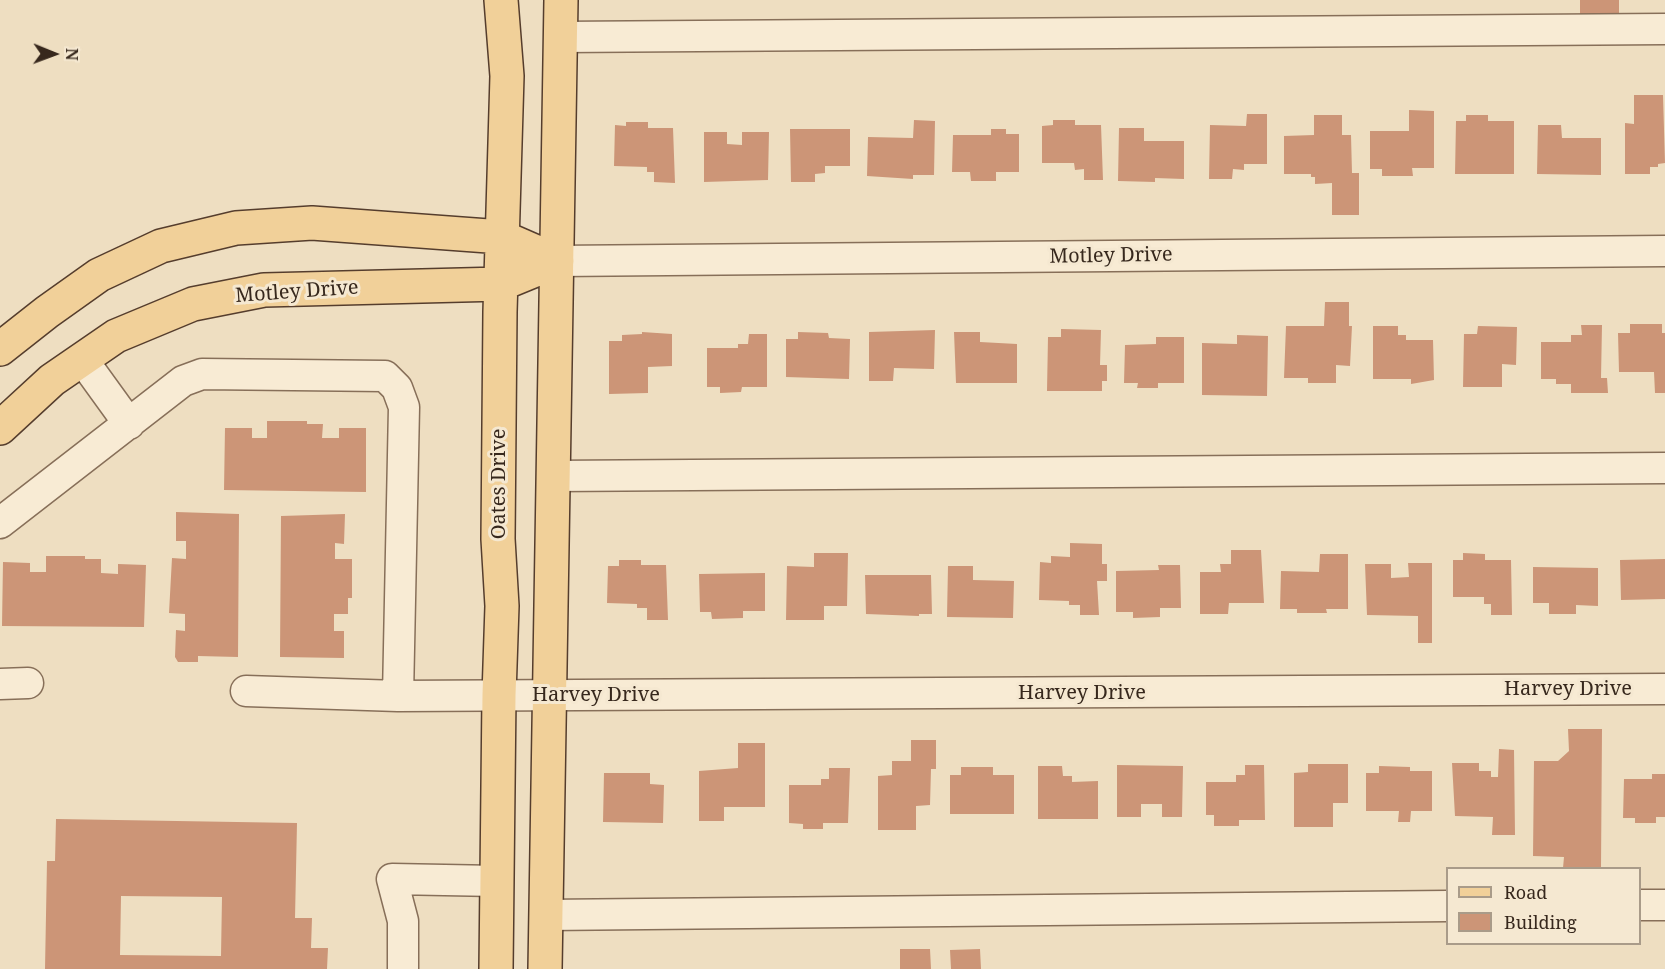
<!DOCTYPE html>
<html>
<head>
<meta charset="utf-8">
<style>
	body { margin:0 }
	#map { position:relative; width:1665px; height:969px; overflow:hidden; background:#eedec1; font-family:"Noto Serif",serif }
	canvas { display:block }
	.legend { position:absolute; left:1446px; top:867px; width:195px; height:78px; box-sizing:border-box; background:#f5e8d1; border:2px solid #a99b89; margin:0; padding:8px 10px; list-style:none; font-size:18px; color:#37281d }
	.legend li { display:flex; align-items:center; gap:12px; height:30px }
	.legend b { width:30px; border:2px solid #a99b89 }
	.north { position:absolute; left:24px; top:24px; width:60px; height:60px; -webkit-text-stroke:4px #f5e8d1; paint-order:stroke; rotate:91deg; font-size:16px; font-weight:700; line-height:24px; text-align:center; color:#37281d }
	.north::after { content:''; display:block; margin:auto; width:21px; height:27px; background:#37281d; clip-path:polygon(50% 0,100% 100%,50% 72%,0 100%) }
</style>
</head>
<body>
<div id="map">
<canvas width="1665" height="969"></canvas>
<ul class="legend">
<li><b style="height:8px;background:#f1d099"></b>Road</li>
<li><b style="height:16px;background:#cc9577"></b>Building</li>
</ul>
<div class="north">N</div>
</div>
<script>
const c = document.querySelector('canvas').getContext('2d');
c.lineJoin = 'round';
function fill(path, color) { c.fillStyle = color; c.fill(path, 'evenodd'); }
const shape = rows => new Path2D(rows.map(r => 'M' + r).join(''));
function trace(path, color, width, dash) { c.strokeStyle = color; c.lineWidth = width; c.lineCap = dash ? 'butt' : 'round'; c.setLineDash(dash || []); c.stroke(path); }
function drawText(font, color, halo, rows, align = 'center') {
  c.font = font + ' "Noto Serif",serif'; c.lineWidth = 6; c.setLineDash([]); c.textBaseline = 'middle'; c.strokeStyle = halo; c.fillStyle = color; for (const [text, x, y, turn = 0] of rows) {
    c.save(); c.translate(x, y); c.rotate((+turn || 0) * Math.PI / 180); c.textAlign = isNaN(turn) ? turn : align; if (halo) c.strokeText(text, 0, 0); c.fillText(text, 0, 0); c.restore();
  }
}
const building = shape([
	[1580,0,1619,0,1619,16,1580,16],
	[1634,95,1663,95,1665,163,1658,164,1658,167,1650,167,1650,174,1625,174,1625,123,1634,124],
	[1409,110,1434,111,1434,168,1412,168,1413,176,1382,176,1382,169,1370,169,1370,131,1409,131],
	[1247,114,1267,114,1267,164,1244,164,1244,170,1233,169,1232,179,1209,179,1210,125,1246,126],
	[1314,115,1342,115,1342,135,1351,135,1352,173,1359,173,1359,215,1332,215,1332,183,1315,184,1315,177,1311,177,1311,174,1284,174,1284,136,1314,135],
	[1466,115,1488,115,1488,121,1514,121,1514,174,1455,174,1456,121,1466,121],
	[914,120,935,121,934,175,913,175,913,179,867,176,868,137,913,138],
	[1053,120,1075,120,1075,125,1101,125,1103,180,1084,180,1084,169,1075,170,1074,163,1042,163,1042,126,1053,125],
	[626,122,648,122,648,128,673,128,675,183,654,182,654,172,647,172,647,167,614,166,615,125,626,126],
	[1538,125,1561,125,1562,138,1601,138,1601,175,1537,174],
	[1119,128,1144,128,1144,141,1184,141,1184,179,1155,178,1155,182,1118,181],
	[790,129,850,129,850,166,825,166,825,173,815,174,815,182,791,182],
	[991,129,1006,129,1006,134,1019,134,1019,172,996,172,996,181,971,181,970,172,952,172,953,135,991,135],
	[704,132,727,132,727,144,742,145,742,132,769,132,768,180,704,182],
	[1325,302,1349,302,1349,326,1352,326,1350,366,1336,365,1336,383,1308,383,1308,378,1284,378,1286,326,1324,326],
	[1630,324,1662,324,1662,333,1665,333,1665,393,1655,393,1654,372,1619,372,1618,333,1630,333],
	[1581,325,1602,325,1601,378,1607,378,1608,393,1571,393,1571,384,1556,384,1556,379,1541,379,1541,342,1571,342,1571,335,1582,335],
	[1373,326,1398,326,1398,335,1406,335,1406,340,1433,340,1434,380,1411,384,1411,379,1373,379],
	[1478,326,1517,327,1516,365,1502,364,1502,387,1463,387,1464,334,1477,334],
	[1061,329,1101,330,1100,365,1107,365,1107,381,1102,381,1102,391,1047,391,1048,337,1061,337],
	[935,330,934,369,894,368,893,381,869,381,869,332],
	[642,332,672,334,672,366,648,367,648,393,609,394,609,341,622,341,622,335,642,334],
	[798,332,828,333,829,338,850,339,849,379,786,377,786,339,798,339],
	[954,332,980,332,980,342,1017,344,1017,383,956,383],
	[749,334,767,334,767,387,742,387,741,392,720,393,720,387,707,387,707,348,738,348,738,344,748,344],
	[1237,335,1268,336,1267,396,1202,395,1202,343,1237,344],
	[1156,337,1184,337,1184,383,1158,383,1158,388,1137,388,1138,383,1124,383,1125,345,1156,344],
	[267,421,307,421,307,424,323,424,322,438,339,438,339,428,366,428,366,492,224,490,225,428,252,428,252,438,267,438],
	[176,512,239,514,238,657,198,656,198,662,178,662,175,657,176,630,185,631,185,614,169,613,172,558,186,559,186,541,176,541],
	[345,514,344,544,335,543,335,559,352,559,352,598,348,598,348,614,334,614,334,631,344,631,344,658,280,657,281,516],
	[1070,543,1102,544,1102,564,1107,564,1107,581,1097,581,1099,615,1080,615,1080,605,1069,605,1069,601,1039,600,1040,562,1051,563,1051,556,1070,557],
	[1231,550,1261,550,1264,603,1229,603,1228,614,1200,614,1200,572,1221,572,1220,564,1231,564],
	[814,553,848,553,847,606,824,606,824,620,786,620,787,566,814,567],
	[1463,553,1485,554,1485,560,1511,560,1512,615,1491,615,1491,604,1484,604,1484,597,1453,597,1453,560,1463,560],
	[1320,554,1348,554,1348,609,1326,609,1327,613,1297,613,1297,609,1280,609,1281,571,1319,572],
	[46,556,85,556,85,559,101,559,101,573,118,574,118,564,146,565,144,627,2,626,3,562,30,563,30,572,46,572],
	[1665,559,1665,599,1621,600,1620,560],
	[619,560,641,560,641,565,666,565,668,620,647,620,647,608,637,608,637,604,607,603,608,566,619,566],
	[1408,563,1432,563,1432,643,1418,643,1418,616,1367,615,1365,564,1391,564,1391,578,1409,577],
	[1158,565,1180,565,1181,608,1160,608,1160,617,1133,618,1133,612,1116,612,1116,571,1159,570],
	[948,566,973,566,973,580,1014,581,1013,618,947,617],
	[1533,567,1598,568,1598,606,1576,605,1576,614,1549,614,1549,603,1533,603],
	[765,573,765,611,743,611,743,618,712,619,711,612,700,612,699,574],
	[865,575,931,575,932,614,919,614,919,616,866,614],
	[1568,729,1602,729,1601,868,1563,868,1564,857,1533,856,1534,761,1558,761,1569,751],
	[911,740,936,740,936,769,931,769,930,805,916,806,916,830,878,830,878,776,892,775,892,761,911,761],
	[738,743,765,743,765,807,724,807,724,821,699,821,699,771,738,768],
	[1499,749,1514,750,1515,835,1492,835,1493,817,1455,816,1452,763,1479,763,1479,771,1491,771,1491,777,1498,777],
	[1308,764,1348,764,1348,803,1333,803,1333,827,1294,827,1294,773,1308,772],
	[1117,765,1183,766,1182,817,1162,817,1162,804,1141,804,1141,817,1117,817],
	[1245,765,1264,765,1265,820,1239,820,1239,826,1214,826,1214,815,1206,815,1206,782,1236,782,1236,775,1245,775],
	[1038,766,1062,766,1063,776,1072,776,1072,782,1098,781,1098,819,1038,819],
	[1379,766,1410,767,1410,771,1432,771,1432,811,1411,811,1410,822,1398,822,1399,811,1366,811,1366,773,1379,773],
	[961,767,993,767,993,775,1014,775,1014,814,950,814,950,775,961,775],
	[829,768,850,768,848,823,823,823,823,829,803,829,803,824,789,823,789,785,821,785,821,779,829,779],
	[604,773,650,773,650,784,664,785,663,823,603,822],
	[1652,774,1665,774,1665,817,1656,817,1656,823,1635,823,1635,818,1623,818,1624,779,1652,779],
	[56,819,297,823,295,918,312,918,311,948,328,948,327,969,45,969,47,861,55,861],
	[121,896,222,897,221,956,120,955],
	[900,949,930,949,931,969,900,969],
	[980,949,981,969,951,969,950,950]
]);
const minor = shape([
	[561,37,1665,29],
	[557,261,1665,251],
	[82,359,129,424],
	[554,476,1665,468],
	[0,523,183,381,202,374,385,376,397,388,404,407,398,696,1665,689],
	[0,684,28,683],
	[246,691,398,696],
	[1640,905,1665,905],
	[546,915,1448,906],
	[403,969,403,921,392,879,497,881]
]);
const major = shape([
	[0,349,47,312,99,275,161,246,236,228,312,223,502,237,557,261],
	[0,428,52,380,116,336,193,304,264,290,501,284,557,261],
	[496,969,499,695,502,606,498,539,500,312,507,76,501,0],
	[545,969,561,0]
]);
const streetNames = [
	["Motley Drive",1111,256,-1],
	["Motley Drive",297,292,-4],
	["Oates Drive",499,484,-90],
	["Harvey Drive",1568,689],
	["Harvey Drive",1082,693],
	["Harvey Drive",596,695]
];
fill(building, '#cc9577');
trace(minor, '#876f59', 33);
trace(major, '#553d2d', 36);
trace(minor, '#f8ebd4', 30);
trace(major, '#f1d099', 33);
drawText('20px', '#37281d', '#f5e8d1', streetNames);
</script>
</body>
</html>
